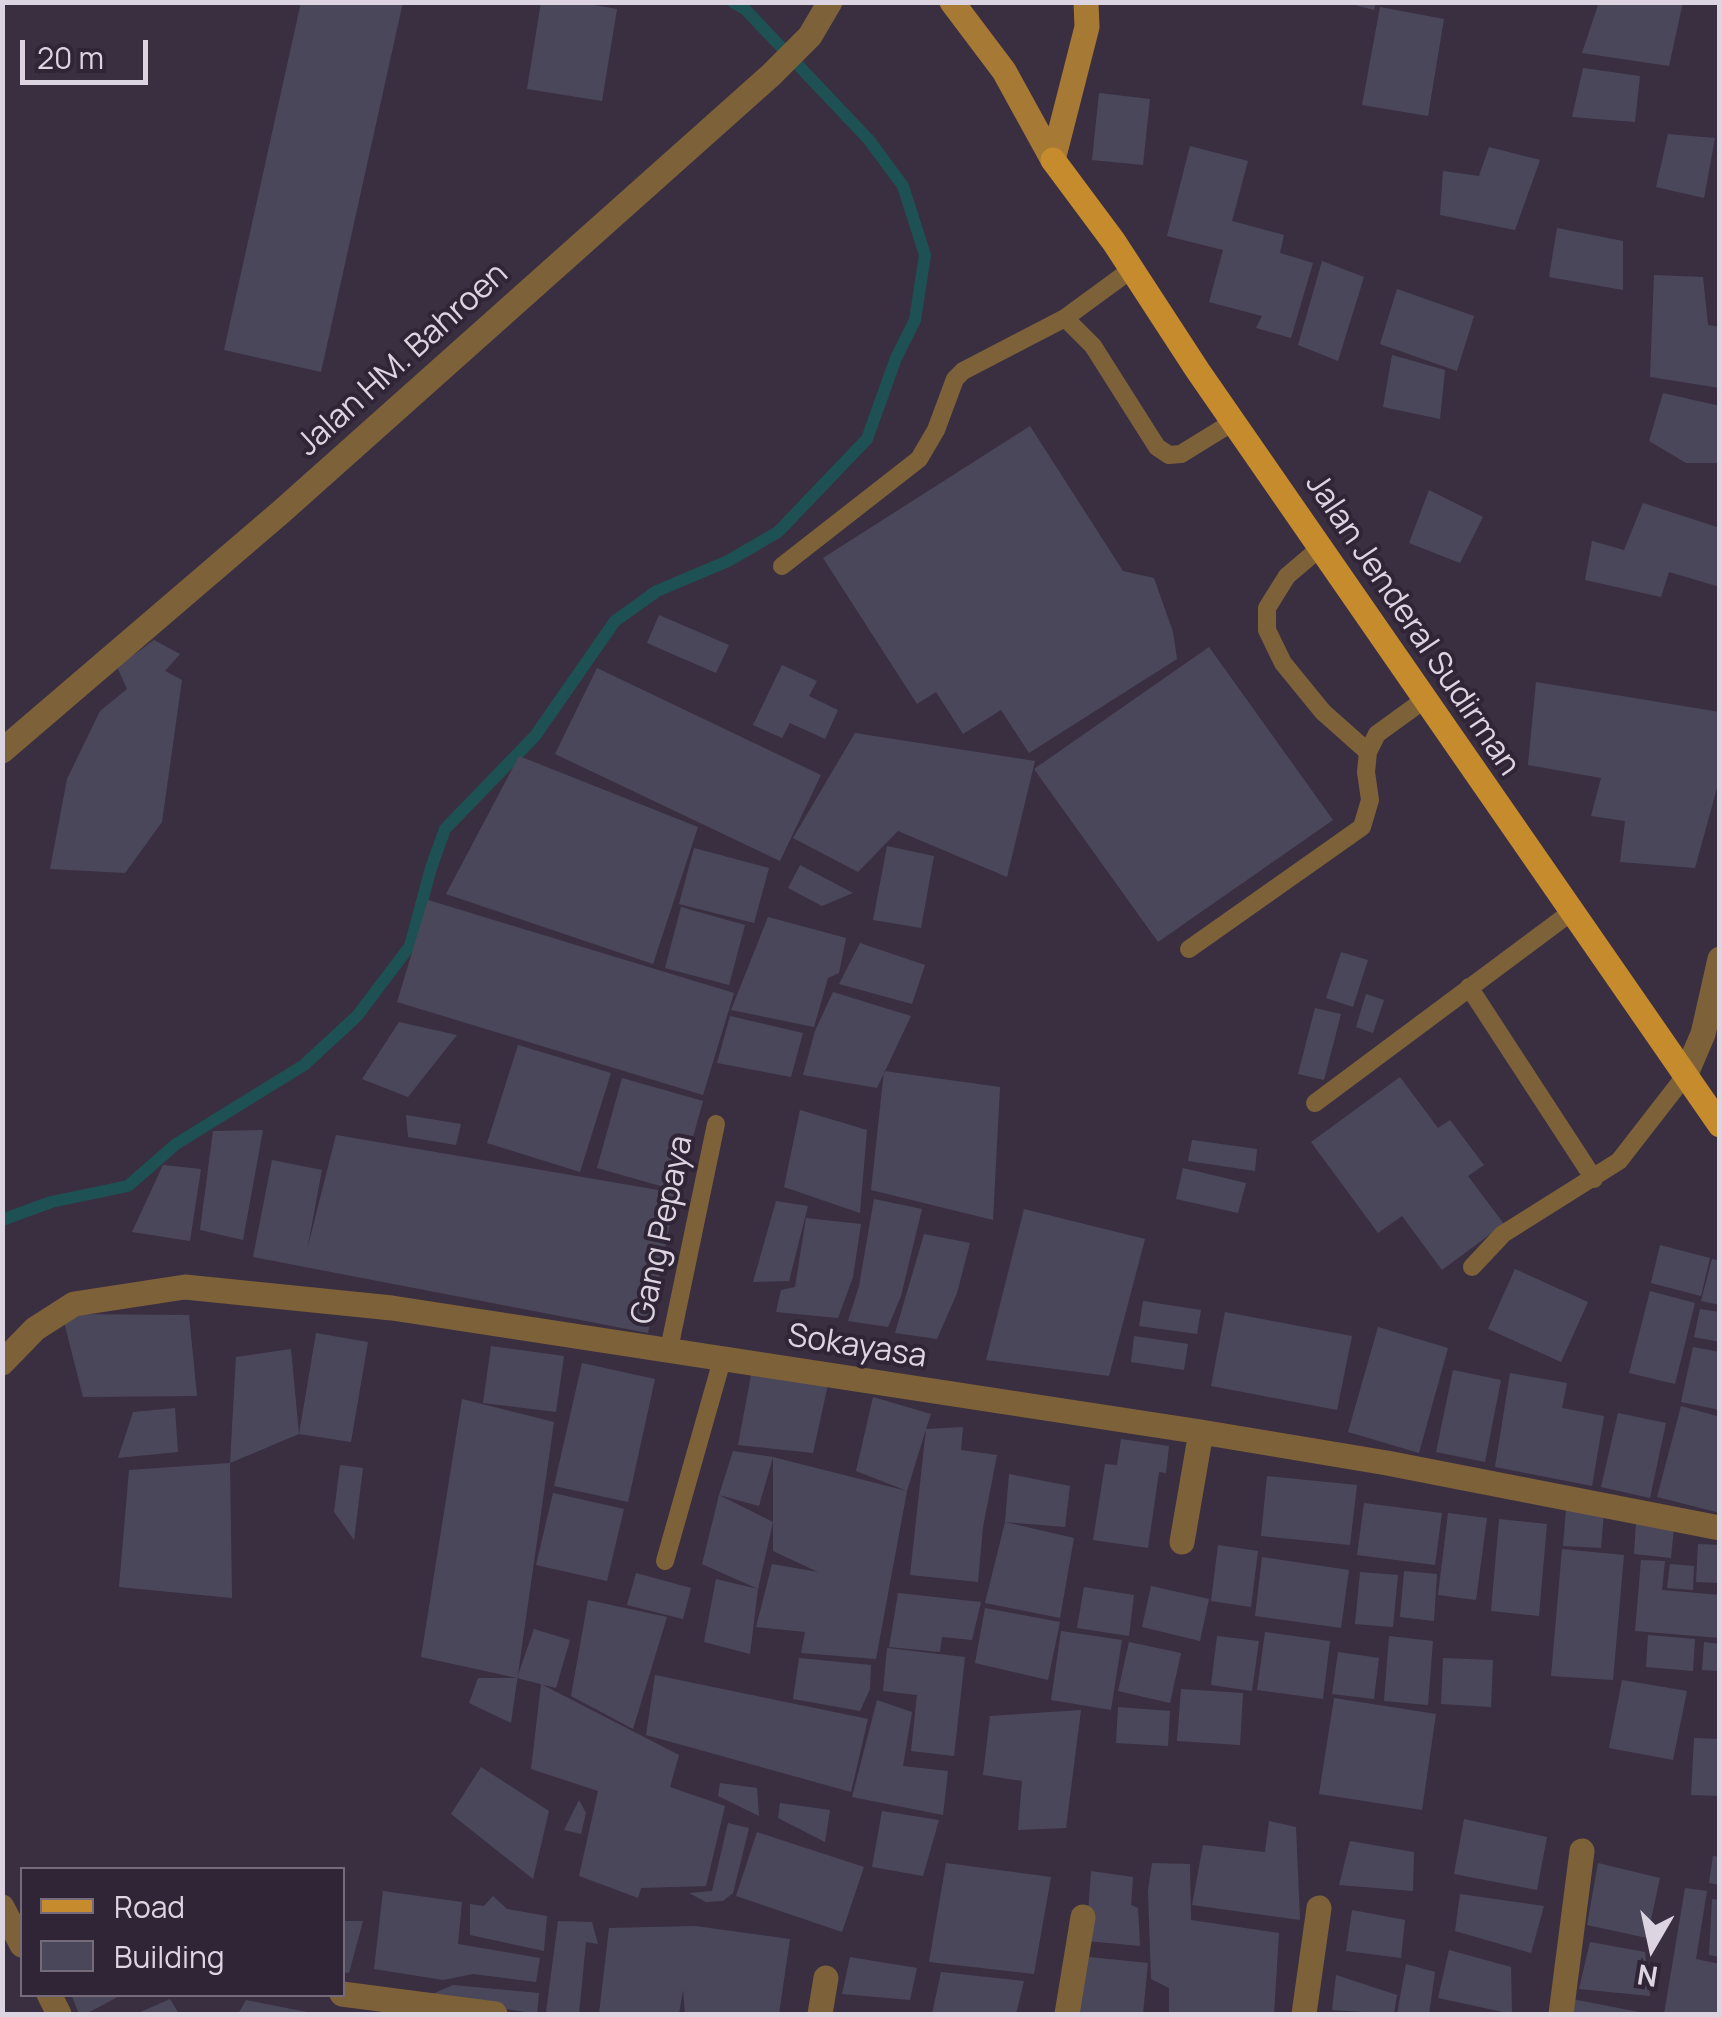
<!DOCTYPE html>
<html>
<head>
<meta charset="utf-8">
<style>
	body { margin:0 }
	#map { position:relative; width:1722px; height:2017px; overflow:hidden; background:#3a2f41; font-family:Manrope,sans-serif }
	canvas { display:block }
	.frame { position:absolute; inset:0; border:5px solid #dcd5e1; pointer-events:none }
	.legend { position:absolute; left:20px; top:1867px; width:325px; height:130px; box-sizing:border-box; background:#302536; border:2px solid #756b7a; margin:0; padding:12px 18px; list-style:none; font-size:30px; color:#dcd5e1 }
	.legend li { display:flex; align-items:center; gap:20px; height:50px }
	.legend b { width:50px; border:2px solid #756b7a }
	.north { position:absolute; left:1602px; top:1897px; width:100px; height:100px; -webkit-text-stroke:8px #302536; paint-order:stroke; rotate:189deg; font-size:28px; font-weight:700; line-height:40px; text-align:center; color:#dcd5e1 }
	.north::after { content:''; display:block; margin:auto; width:35px; height:45px; background:#dcd5e1; clip-path:polygon(50% 0,100% 100%,50% 72%,0 100%) }
	.scale { position:absolute; left:20px; top:40px; width:128px; height:45px; box-sizing:border-box; border:5px solid #dcd5e1; border-top:0; padding-left:12px; font-size:30px; line-height:35px; white-space:nowrap; color:#dcd5e1; -webkit-text-stroke:8px #302536; paint-order:stroke }
</style>
</head>
<body>
<div id="map">
<canvas width="1722" height="2017"></canvas>
<div class="frame"></div>
<ul class="legend">
<li><b style="height:12px;background:#c58b2c"></b>Road</li>
<li><b style="height:28px;background:#4b475b"></b>Building</li>
</ul>
<div class="north">N</div>
<div class="scale">20 m</div>
</div>
<script>
const c = document.querySelector('canvas').getContext('2d');
c.lineJoin = 'round';
const shape = rows => new Path2D(rows.map(r => 'M' + r).join(''));
function trace(path, color, width, dash) { c.strokeStyle = color; c.lineWidth = width; c.lineCap = dash ? 'butt' : 'round'; c.setLineDash(dash || []); c.stroke(path); }
function fill(path, color) { c.fillStyle = color; c.fill(path, 'evenodd'); }
function drawText(font, color, halo, rows, align = 'center') {
  c.font = font + ' Manrope,sans-serif'; c.lineWidth = 8; c.setLineDash([]); c.textBaseline = 'middle'; c.strokeStyle = halo; c.fillStyle = color; for (const [text, x, y, turn = 0] of rows) {
    c.save(); c.translate(x, y); c.rotate((+turn || 0) * Math.PI / 180); c.textAlign = isNaN(turn) ? turn : align; if (halo) c.strokeText(text, 0, 0); c.fillText(text, 0, 0); c.restore();
  }
}
const stream = shape([
	[2,1220,51,1202,128,1186,176,1144,304,1065,357,1016,410,946,431,868,445,829,535,736,615,621,657,591,728,561,778,532,867,439,896,358,915,320,925,255,903,186,869,140,745,9,733,2]
]);
const building = shape([
	[301,2,403,2,321,372,224,350],
	[541,2,577,2,617,9,602,101,527,89],
	[1344,2,1376,2,1374,10],
	[1599,2,1683,2,1669,66,1582,53],
	[1380,7,1444,19,1428,116,1362,105],
	[1583,68,1640,76,1635,122,1572,117],
	[1099,93,1150,99,1143,165,1092,160],
	[1668,134,1715,138,1704,198,1656,187],
	[1190,146,1248,161,1232,221,1284,235,1280,253,1313,263,1291,338,1256,328,1262,316,1209,302,1223,250,1167,236],
	[1489,147,1540,160,1515,230,1440,215,1443,171,1479,176],
	[1557,228,1623,241,1623,290,1549,277],
	[1322,261,1364,277,1338,361,1298,345],
	[1654,275,1703,277,1708,325,1720,327,1720,388,1650,377],
	[1397,289,1474,316,1457,371,1380,344],
	[1392,355,1445,370,1440,419,1383,407],
	[1663,393,1720,406,1720,463,1686,463,1649,441],
	[1030,426,1123,571,1154,578,1173,632,1177,659,1029,753,1001,710,963,734,936,692,917,704,823,558],
	[1429,490,1483,517,1460,563,1409,543],
	[1643,503,1720,528,1720,587,1669,572,1661,597,1585,580,1592,541,1624,550],
	[659,615,729,645,716,673,647,643],
	[154,640,180,654,165,671,182,680,162,822,125,873,50,869,67,779,100,711,127,689,117,667],
	[1209,647,1333,820,1158,942,1034,769],
	[782,665,817,681,809,696,838,710,825,739,790,723,782,738,753,725],
	[597,668,821,775,780,861,555,754],
	[1536,682,1720,712,1720,777,1695,868,1620,862,1625,821,1591,816,1601,778,1528,765],
	[855,733,1035,761,1007,877,898,831,858,872,793,838],
	[519,756,698,827,653,964,446,894],
	[887,846,934,856,921,928,873,920],
	[694,848,769,868,754,923,679,904],
	[800,865,853,893,822,906,788,888],
	[428,900,734,993,703,1095,397,1002],
	[681,907,745,925,729,985,665,968],
	[768,917,846,938,839,973,828,978,814,1027,731,1010],
	[860,943,925,965,912,1004,839,984],
	[1341,952,1368,960,1353,1007,1326,998],
	[833,992,911,1016,877,1088,803,1075,815,1031],
	[1366,994,1384,1000,1373,1033,1356,1027],
	[1315,1008,1341,1014,1324,1080,1298,1074],
	[730,1016,803,1033,791,1077,717,1063],
	[399,1022,457,1035,408,1097,362,1079],
	[518,1045,611,1073,580,1172,487,1143],
	[884,1071,1000,1087,993,1220,871,1190],
	[1400,1077,1438,1128,1450,1120,1484,1165,1468,1176,1504,1224,1442,1270,1402,1216,1378,1233,1311,1142],
	[622,1078,703,1101,678,1191,597,1168],
	[800,1110,867,1130,860,1213,784,1187],
	[406,1115,461,1124,456,1145,408,1137],
	[263,1130,243,1240,200,1230,213,1131],
	[336,1135,676,1193,648,1333,253,1257,272,1160,322,1170,307,1250],
	[1192,1140,1257,1149,1255,1171,1188,1161],
	[163,1165,201,1169,190,1241,132,1232],
	[1183,1168,1246,1183,1238,1213,1176,1199],
	[874,1199,922,1209,901,1296,888,1327,848,1321,859,1286],
	[776,1201,808,1206,789,1281,753,1282],
	[1024,1209,1145,1239,1109,1376,986,1360],
	[806,1218,861,1224,853,1277,838,1318,776,1312,781,1290,795,1287],
	[924,1234,970,1243,957,1293,937,1339,895,1333],
	[1660,1245,1710,1258,1701,1296,1651,1283],
	[1712,1259,1720,1261,1720,1305,1701,1301],
	[1515,1269,1588,1302,1561,1362,1488,1329],
	[1650,1291,1695,1303,1675,1384,1629,1373],
	[1143,1301,1201,1310,1197,1334,1139,1326],
	[1700,1309,1720,1312,1720,1342,1694,1337],
	[1225,1312,1352,1336,1337,1410,1211,1386],
	[62,1314,189,1315,197,1396,83,1397],
	[1378,1327,1448,1348,1419,1453,1348,1432],
	[316,1333,368,1342,351,1442,299,1434],
	[1134,1336,1188,1344,1184,1370,1131,1362],
	[491,1346,564,1356,556,1412,483,1403],
	[1693,1347,1720,1352,1720,1410,1681,1402],
	[291,1349,299,1434,230,1463,232,1598,119,1587,129,1470,230,1463,236,1357],
	[582,1363,655,1379,628,1502,554,1486],
	[752,1370,828,1384,813,1453,738,1445],
	[1453,1370,1501,1380,1485,1462,1436,1452],
	[1510,1373,1567,1383,1562,1408,1604,1416,1592,1486,1495,1467],
	[873,1397,931,1414,926,1429,963,1427,961,1450,997,1455,983,1527,978,1582,910,1575,926,1429,907,1491,876,1659,801,1653,805,1632,756,1627,772,1564,818,1572,773,1551,773,1457,759,1506,719,1495,733,1451,773,1457,907,1491,856,1471],
	[462,1399,554,1422,511,1723,469,1703,478,1678,517,1678,421,1657],
	[1681,1406,1720,1417,1720,1513,1657,1497],
	[175,1408,178,1452,118,1458,133,1412],
	[1618,1413,1666,1423,1650,1498,1601,1487],
	[1121,1439,1169,1446,1166,1473,1159,1472,1148,1548,1093,1540,1105,1464,1117,1465],
	[340,1465,363,1468,354,1540,334,1512],
	[1009,1474,1070,1486,1065,1527,1005,1522],
	[1267,1476,1357,1485,1350,1545,1261,1536],
	[553,1493,624,1509,607,1581,536,1565],
	[719,1495,773,1522,758,1589,702,1564],
	[1364,1503,1442,1513,1435,1565,1357,1555],
	[1566,1509,1604,1512,1601,1548,1563,1546],
	[1448,1513,1487,1518,1476,1600,1438,1595],
	[1499,1519,1547,1524,1539,1616,1491,1611],
	[1005,1522,1074,1538,1060,1618,985,1603],
	[1636,1523,1674,1527,1671,1558,1634,1554],
	[1698,1544,1720,1545,1720,1583,1696,1582],
	[1218,1545,1258,1551,1251,1607,1211,1601],
	[1562,1549,1624,1555,1613,1680,1551,1676],
	[1262,1557,1349,1570,1341,1628,1255,1616],
	[1641,1560,1665,1561,1662,1590,1720,1595,1720,1638,1635,1631],
	[1670,1564,1694,1566,1693,1590,1667,1588],
	[1404,1571,1437,1574,1434,1621,1400,1617],
	[1360,1572,1398,1575,1393,1627,1355,1624],
	[636,1573,691,1588,683,1619,627,1605],
	[716,1579,758,1589,750,1654,704,1642],
	[1151,1586,1209,1599,1200,1641,1142,1627],
	[1084,1587,1134,1595,1129,1636,1077,1628],
	[898,1593,981,1602,972,1640,942,1637,940,1652,889,1647],
	[588,1600,667,1617,633,1729,571,1696],
	[985,1608,1060,1622,1048,1680,975,1663],
	[534,1629,570,1640,556,1688,517,1678],
	[1061,1631,1122,1640,1111,1710,1051,1700],
	[1265,1632,1330,1641,1323,1699,1257,1690],
	[1648,1635,1695,1639,1693,1671,1646,1667],
	[1217,1636,1259,1641,1252,1691,1211,1685],
	[1389,1636,1433,1641,1428,1705,1384,1701],
	[1129,1642,1181,1653,1170,1703,1118,1691],
	[1704,1642,1720,1644,1720,1671,1702,1670],
	[887,1648,965,1657,954,1756,911,1751,917,1695,883,1691],
	[1338,1652,1379,1658,1374,1699,1332,1694],
	[799,1658,871,1665,870,1689,860,1711,793,1699],
	[1443,1658,1493,1660,1491,1707,1441,1704],
	[655,1675,868,1719,851,1792,646,1735],
	[1622,1680,1687,1691,1673,1760,1609,1748],
	[541,1684,679,1755,670,1787,725,1806,706,1886,641,1888,638,1898,579,1876,598,1791,531,1769],
	[1181,1689,1243,1693,1240,1745,1177,1741],
	[1334,1698,1436,1714,1422,1810,1319,1794],
	[877,1700,912,1712,903,1766,948,1771,943,1815,852,1797],
	[1118,1707,1170,1711,1168,1746,1116,1743],
	[1081,1710,1066,1828,1018,1830,1022,1781,983,1775,990,1716],
	[1694,1738,1720,1739,1720,1796,1691,1795],
	[481,1767,549,1811,533,1879,451,1814],
	[720,1783,757,1788,759,1816,718,1796],
	[579,1800,586,1813,581,1834,564,1830],
	[780,1803,830,1810,825,1842,778,1818],
	[882,1811,939,1820,923,1876,872,1867],
	[1464,1819,1547,1837,1537,1890,1454,1874],
	[1269,1821,1296,1827,1300,1920,1192,1905,1203,1845,1265,1852],
	[728,1823,749,1828,733,1893,723,1901,706,1902,689,1893,712,1891],
	[757,1832,864,1867,842,1932,736,1896],
	[1350,1841,1414,1852,1413,1891,1339,1885],
	[1713,1856,1720,1857,1720,1885,1709,1883],
	[946,1863,1051,1877,1034,1974,929,1962],
	[1152,1863,1190,1864,1191,1920,1279,1933,1274,2014,1169,2014,1169,1988,1151,1979,1148,1891],
	[1598,1863,1660,1878,1647,1938,1587,1925],
	[1091,1871,1133,1877,1131,1905,1138,1908,1140,1946,1086,1941],
	[1685,1888,1707,1891,1696,1959,1720,1964,1720,2014,1664,2014],
	[383,1891,462,1902,458,1944,540,1958,536,1982,473,1974,443,1980,374,1969],
	[1460,1894,1544,1906,1531,1953,1455,1931],
	[493,1896,507,1909,547,1916,544,1951,470,1935,470,1904,484,1906],
	[1712,1899,1720,1900,1720,1957,1709,1955],
	[1352,1910,1405,1920,1401,1958,1346,1951],
	[342,1921,363,1921,349,1973,342,1972],
	[558,1921,592,1922,598,1944,586,1942,579,2014,546,2012],
	[695,1926,790,1939,779,2014,685,2014,683,1990,679,2014,599,2014,609,1928],
	[1590,1942,1645,1952,1650,1996,1579,1989],
	[1449,1950,1511,1967,1512,2014,1438,1998],
	[1079,1956,1148,1963,1143,2014,1072,2014],
	[850,1957,917,1968,910,2000,842,1994],
	[1406,1964,1435,1972,1429,2014,1397,2014],
	[941,1972,1024,1981,1016,2014,932,2014],
	[1336,1975,1397,1995,1394,2014,1332,2010],
	[453,1985,539,1993,537,2014,428,1996],
	[71,1994,123,1994,86,2014,79,2014],
	[170,1999,179,2014,136,2014],
	[1572,1999,1644,2013,1644,2014,1571,2014],
	[246,2000,312,2013,311,2014,238,2014]
]);
const service = shape([
	[1065,318,1132,269],
	[1320,548,1287,576,1267,608,1267,630,1283,663,1323,712,1368,752],
	[782,566,919,459,936,430,955,379,963,371,1065,318,1093,346,1157,447,1169,455,1181,454,1233,422],
	[1189,949,1362,827,1370,800,1366,772,1368,752,1377,734,1424,700],
	[1469,987,1594,1179],
	[1315,1103,1570,913],
	[1472,1267,1503,1234,1619,1161,1685,1076],
	[669,1349,716,1124],
	[665,1561,722,1360]
]);
const minor = shape([
	[1685,1076,1703,1034,1720,959],
	[2,1363,35,1329,74,1304,185,1287,392,1308,1201,1432,1387,1463,1720,1528],
	[1182,1542,1201,1432],
	[342,1994,495,2014],
	[820,2014,826,1978],
	[1067,2014,1083,1917],
	[1304,2014,1319,1908],
	[1561,2014,1582,1851]
]);
const tertiary = shape([
	[2,751,281,512,771,75,810,36,830,2],
	[2,1907,22,1945],
	[49,1994,59,2014]
]);
const secondary = shape([
	[952,2,1004,71,1053,160],
	[1053,160,1087,27,1086,2]
]);
const primary = shape([
	[1053,160,1114,242,1198,371,1720,1125]
]);
const streetNames = [
	["Jalan HM. Bahroen",403,360,-42],
	["Jalan Jenderal Sudirman",1412,625,56],
	["Gang Pepaya",663,1230,-78],
	["Sokayasa",857,1347,9]
];
trace(stream, '#1e5153', 12);
fill(building, '#4b475b');
trace(service, '#7d6139', 18);
trace(minor, '#7d6139', 25);
trace(tertiary, '#7d6139', 25);
trace(secondary, '#a67934', 25);
trace(primary, '#c58b2c', 25);
drawText('32px', '#dcd5e1', '#302536', streetNames);
</script>
</body>
</html>
